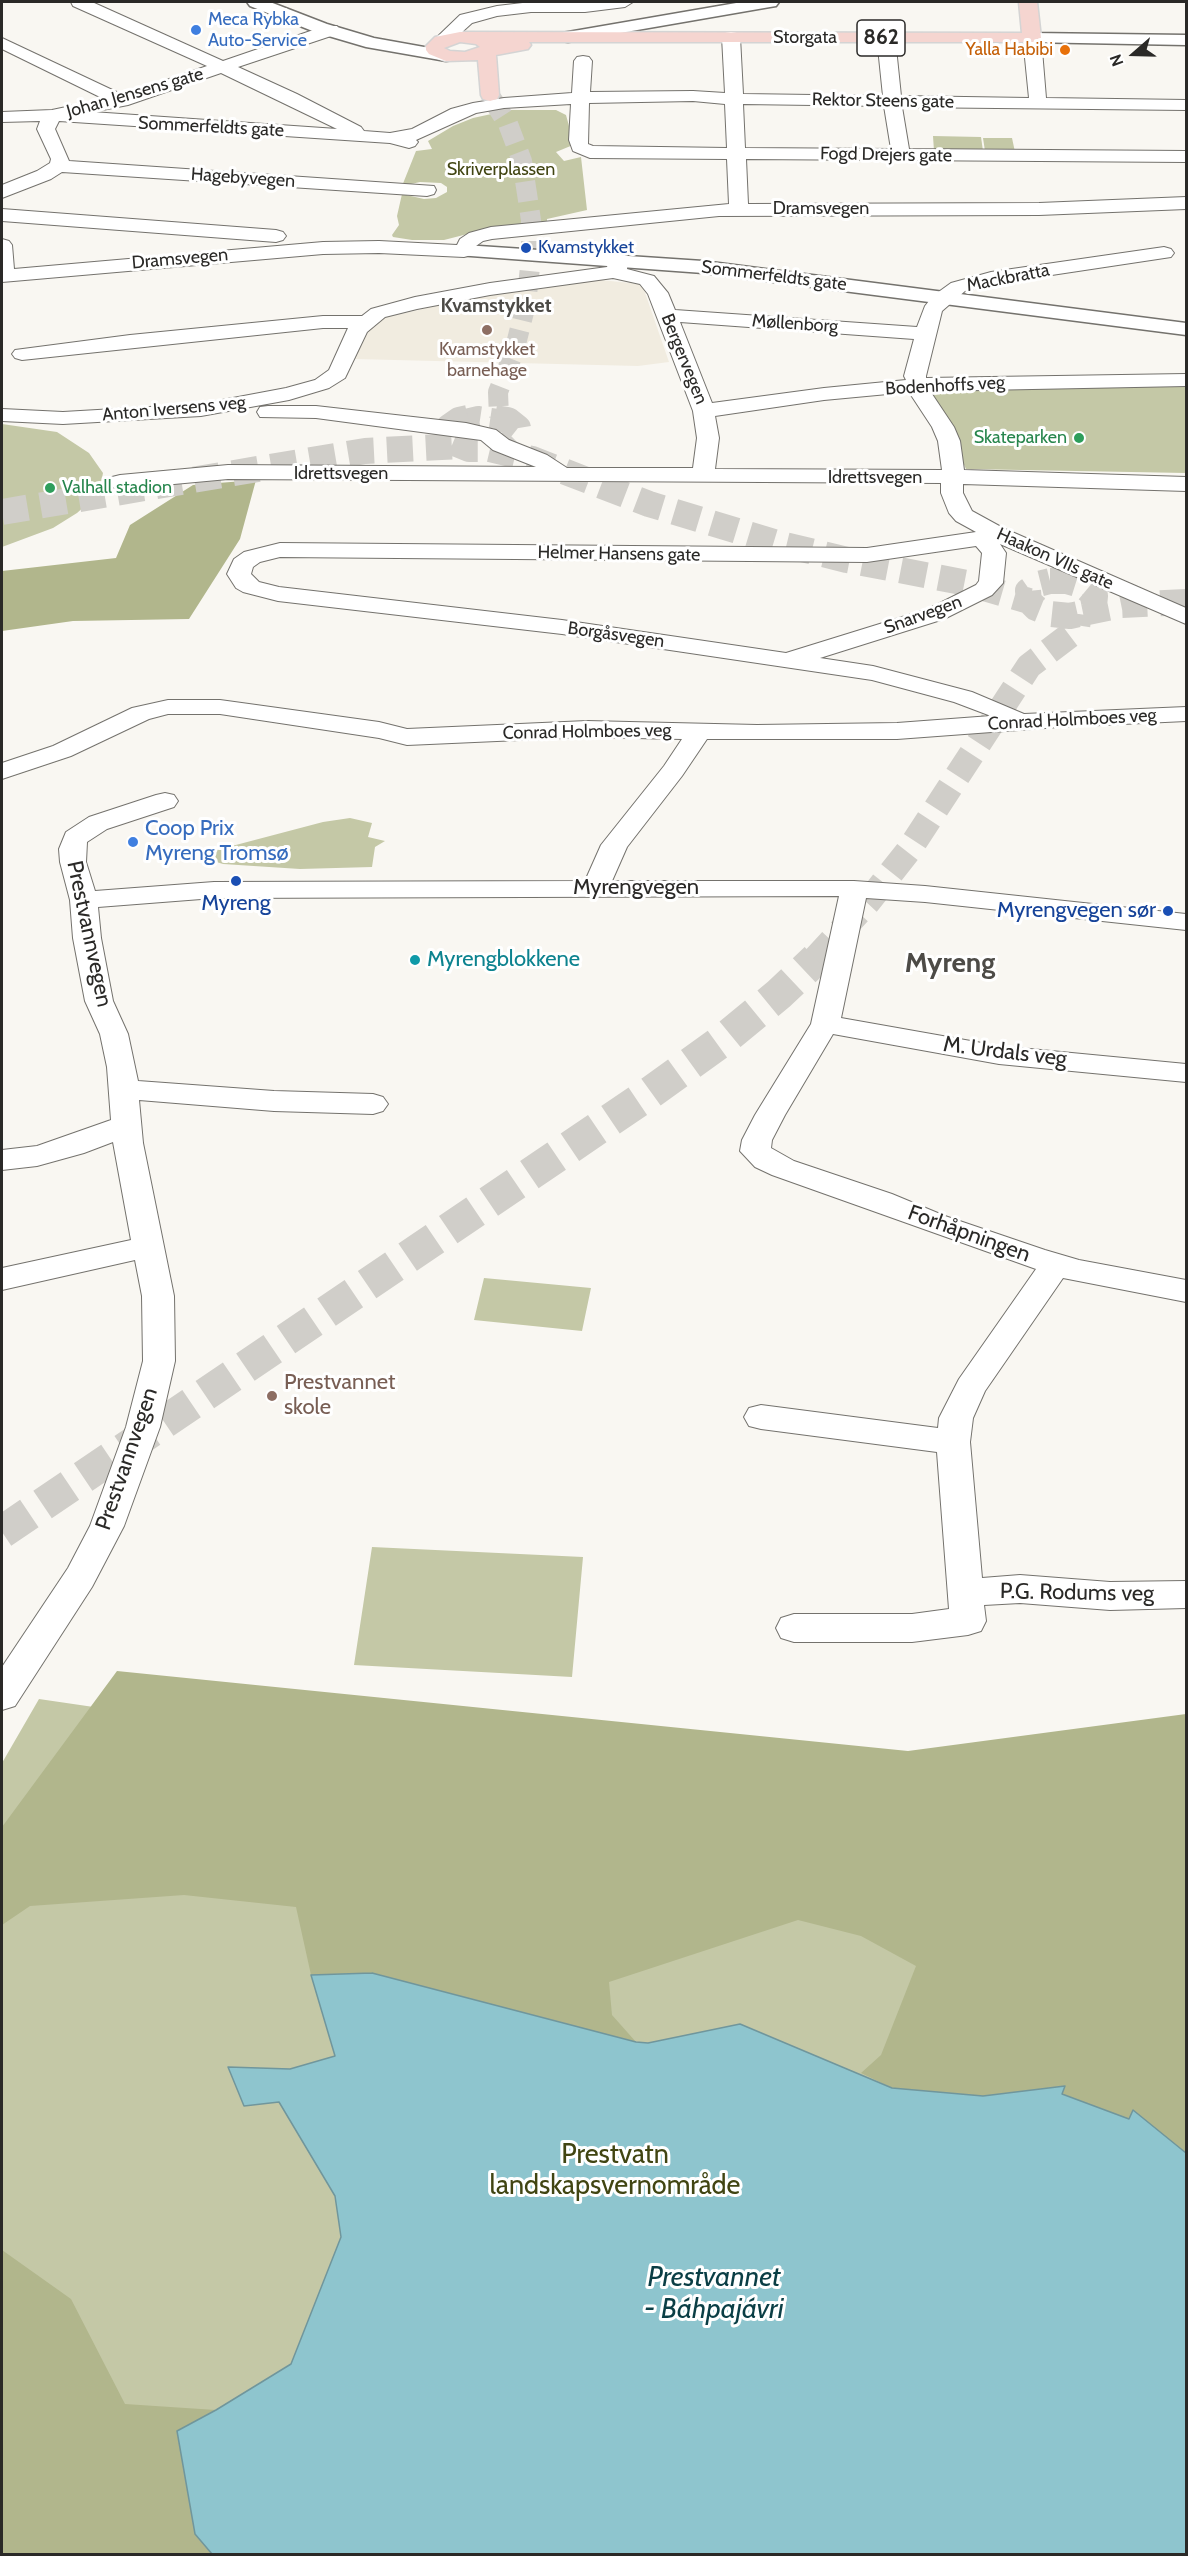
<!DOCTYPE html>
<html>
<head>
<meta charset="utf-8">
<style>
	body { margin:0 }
	#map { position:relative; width:1188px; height:2556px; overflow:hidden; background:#f9f7f2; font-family:Cabin,sans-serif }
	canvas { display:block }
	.frame { position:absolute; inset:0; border:3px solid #2a2927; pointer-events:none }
	.north { position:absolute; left:1104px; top:24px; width:60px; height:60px; -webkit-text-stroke:4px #fff; paint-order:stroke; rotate:250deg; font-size:16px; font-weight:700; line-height:24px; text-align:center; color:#2a2927 }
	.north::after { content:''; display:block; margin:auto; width:21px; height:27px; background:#2a2927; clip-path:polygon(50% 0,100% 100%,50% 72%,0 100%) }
</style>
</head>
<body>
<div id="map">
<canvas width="1188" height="2556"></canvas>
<div class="frame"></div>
<div class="north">N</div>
</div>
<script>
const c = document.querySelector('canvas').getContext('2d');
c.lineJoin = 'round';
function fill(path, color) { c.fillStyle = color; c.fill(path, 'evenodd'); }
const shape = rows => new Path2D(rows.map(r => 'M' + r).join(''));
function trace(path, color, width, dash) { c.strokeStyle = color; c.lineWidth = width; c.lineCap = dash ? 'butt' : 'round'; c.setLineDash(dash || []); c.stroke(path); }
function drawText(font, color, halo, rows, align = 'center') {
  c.font = font + ' Cabin,sans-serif'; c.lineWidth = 6; c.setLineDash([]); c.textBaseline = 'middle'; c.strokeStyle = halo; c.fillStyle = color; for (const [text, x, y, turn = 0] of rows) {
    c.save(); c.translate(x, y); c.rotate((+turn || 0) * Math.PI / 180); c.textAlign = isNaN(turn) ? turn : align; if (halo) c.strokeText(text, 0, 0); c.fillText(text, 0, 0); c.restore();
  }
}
const built = shape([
	[589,279,642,284,669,362,638,366,354,359,374,320,484,295]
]);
const green = shape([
	[510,110,556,110,566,115,569,126,574,130,573,145,556,152,564,161,581,157,587,210,547,219,547,223,487,229,444,240,412,240,393,237,392,235,399,225,397,216,402,194,424,199,436,198,447,192,447,187,441,183,420,182,402,186,416,151,432,149,428,141,453,126,473,118],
	[933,136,981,137,983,151,934,151],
	[983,138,1012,138,1015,152,985,151],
	[1186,386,1186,473,966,469,927,388],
	[2,424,57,432,89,453,103,473,101,483,87,504,77,513,53,528,2,547],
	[350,818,372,823,368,837,385,841,375,847,372,867,300,869,223,864,210,860,213,851,323,822],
	[484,1278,591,1288,582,1331,474,1320],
	[372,1547,583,1557,572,1677,354,1665],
	[39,1699,162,1717,1186,1844,1186,2554,2,2554,2,1763]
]);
const forest = shape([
	[256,480,240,539,189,619,73,621,2,631,2,571,116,558,130,525,193,485],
	[117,1671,908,1751,1186,1714,1186,2153,1133,2111,1129,2119,1062,2094,1064,2086,983,2096,892,2088,861,2073,881,2055,916,1966,861,1936,798,1920,609,1982,612,2015,636,2042,372,1973,311,1975,296,1907,184,1895,30,1906,2,1925,2,1827],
	[2,2250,71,2299,125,2404,216,2410,177,2432,195,2534,212,2554,2,2554]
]);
const water = shape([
	[372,1973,636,2042,648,2043,740,2024,892,2088,983,2096,1065,2086,1062,2094,1129,2119,1133,2110,1186,2153,1186,2554,212,2554,195,2534,177,2431,216,2410,291,2364,341,2237,335,2196,279,2102,244,2106,228,2067,290,2069,335,2056,311,1975,372,1973]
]);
const primaryTunnelFar2 = shape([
	[492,99,508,124,522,161,531,220,531,258,526,304,514,352,498,392,499,417],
	[461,420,478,416,505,420]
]);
const primaryTunnelFar1 = shape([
	[468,418,459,420,449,427,448,437,452,442,469,449,490,449,509,444,519,434,518,428,508,420,494,418],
	[490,449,532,459,649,504,777,543,847,560,967,583,1029,601],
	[2,512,365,451,460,446],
	[1050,581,1067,581,1083,586,1095,596,1094,606,1083,613,1070,616,1051,614,1036,608,1029,601,1028,591,1038,584,1050,581],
	[1083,613,1122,605,1186,602],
	[814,960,868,902,909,850,1029,666,1070,635,1077,627,1079,614]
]);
const primaryTunnel = shape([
	[2,1532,647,1095,723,1040,779,994,816,959]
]);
const minor = shape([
	[71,2,92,2,223,61,325,26,337,26,340,30,337,34,238,67,297,94,361,127,364,131,390,133,412,129,451,109,473,103,504,98,572,93,574,61,577,57,583,56,589,57,592,61,590,92,693,91,725,93,722,37,725,33,731,32,737,33,740,37,743,94,883,96,877,38,880,34,886,33,892,34,895,38,901,96,1029,98,1023,38,1026,34,1032,33,1038,34,1041,38,1046,98,1186,100,1186,110,902,107,909,149,1186,151,1186,162,746,159,748,204,1039,203,1186,197,1186,209,1039,215,719,216,492,239,483,241,476,246,471,255,464,257,379,253,323,254,2,282,2,239,9,241,12,245,14,269,323,242,379,241,457,245,460,239,469,233,491,227,729,204,727,159,590,158,573,151,569,140,571,104,504,108,476,113,416,140,418,142,415,146,409,148,390,143,59,121,55,129,69,161,434,186,436,190,434,194,427,196,62,172,51,179,2,198,2,185,37,171,50,163,51,159,37,129,40,121,2,122,2,112,52,110,104,99,2,49,2,38,123,95,207,66,73,6,71,2],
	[221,73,337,129,92,112,128,105,221,73],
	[693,101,725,104,727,148,593,146,588,144,589,103,693,101],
	[743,104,884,106,891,149,745,148,743,104],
	[531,2,633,2,625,7,585,12,531,12,497,16,472,23,450,43,438,43,435,39,460,15,497,6,531,2],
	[2,209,276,230,283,232,286,236,283,240,276,242,2,221,2,209],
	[1164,247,1171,249,1174,253,1171,257,992,284,965,291,942,311,926,376,926,378,1186,374,1186,386,930,391,954,427,960,441,964,470,1186,477,1186,491,963,484,963,493,972,511,1003,528,1186,608,1186,624,1000,544,1006,553,1003,583,992,595,944,619,820,658,873,666,972,692,1024,714,1186,707,1186,721,1059,727,897,739,707,739,682,776,627,847,612,881,854,881,925,886,1186,914,1186,930,925,902,866,898,841,1018,999,1046,1186,1064,1186,1082,999,1064,833,1034,785,1115,772,1140,771,1148,794,1161,892,1194,945,1216,1045,1250,1079,1260,1186,1280,1186,1302,1063,1278,985,1391,973,1418,970,1442,982,1578,1020,1575,1110,1582,1186,1581,1186,1608,1110,1610,1020,1603,984,1605,986,1621,981,1631,968,1635,912,1642,794,1642,781,1638,776,1628,781,1618,794,1614,912,1614,949,1609,937,1452,761,1429,749,1426,744,1417,749,1408,761,1405,938,1428,939,1418,959,1379,1036,1269,772,1175,755,1167,740,1151,742,1140,755,1115,811,1024,839,896,214,898,98,907,101,938,113,1001,128,1034,138,1081,274,1091,373,1094,383,1097,388,1104,383,1111,373,1114,274,1111,139,1100,143,1143,174,1296,175,1361,160,1427,124,1526,92,1587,15,1706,2,1710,2,1667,68,1568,90,1526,126,1427,143,1361,142,1296,135,1260,2,1290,2,1268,131,1240,113,1142,84,1153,37,1166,2,1170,2,1150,37,1146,111,1120,107,1067,100,1034,85,1001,73,938,70,900,60,862,59,849,66,832,89,817,156,795,165,793,174,795,178,801,174,807,107,829,87,842,86,862,95,891,214,882,585,881,601,845,664,766,682,739,587,737,407,745,379,738,220,714,168,714,149,719,71,756,2,779,2,763,53,746,132,708,168,700,220,700,379,722,407,729,587,721,757,725,897,723,991,716,954,702,872,680,562,634,278,601,243,592,236,588,227,574,234,559,244,552,280,543,867,548,976,532,956,521,949,513,941,493,941,483,228,479,120,489,112,487,109,482,112,477,120,475,228,465,536,467,493,450,481,440,316,418,260,417,257,412,260,407,268,406,316,406,466,423,496,430,509,440,547,455,567,468,693,468,697,438,693,411,648,294,640,284,613,278,490,295,417,309,385,317,367,332,345,378,329,388,289,400,201,416,63,424,2,421,2,409,63,412,201,404,286,388,315,380,329,370,348,328,323,328,22,360,15,358,12,354,15,350,130,335,323,316,362,316,371,309,415,297,490,283,607,267,611,256,618,254,625,256,628,260,627,269,654,276,668,293,675,310,917,327,925,306,933,296,951,283,991,272,1164,247],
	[680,322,914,339,904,376,906,380,824,388,712,403,680,322],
	[909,392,932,427,938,441,942,470,715,469,719,438,715,416,824,400,909,392],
	[976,546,982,553,979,581,976,585,928,609,786,653,562,620,279,587,259,582,251,574,253,567,260,562,280,557,867,562,976,546]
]);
const tertiary = shape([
	[247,2,270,2,327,24,374,38,452,52,455,56,452,60,446,61,366,47,315,32,250,6,247,2],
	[742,2,779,2,776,6,770,7,568,42,562,41,559,37,562,33,568,32,742,2],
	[1032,33,1186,35,1186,45,1026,42,1023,38,1026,34,1032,33],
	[464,245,703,261,1186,323,1186,335,703,273,457,255,454,251,457,247,464,245]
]);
const primary = shape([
	[1019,2,1037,2,1041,38,1038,42,529,42,531,45,528,49,496,55,499,95,497,99,490,101,483,99,481,95,478,60,446,61,429,54,426,50,426,46,435,37,460,32,1022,33,1019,2],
	[460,42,476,44,480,47,465,52,450,51,444,48,460,42]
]);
const markers = [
	[196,30,6,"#3f7fe0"],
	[1065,50,6,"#e8710a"],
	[526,248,6,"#1a4fb4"],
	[487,330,6,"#8d6e63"],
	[1079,438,6,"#2e9e5b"],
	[50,488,6,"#2e9e5b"],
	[133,842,6,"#3f7fe0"],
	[236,881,6,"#1a4fb4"],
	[1168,911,6,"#1a4fb4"],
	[415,960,6,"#0f9aa8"],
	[272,1396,6,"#8d6e63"]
];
const farShopnames = [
	["Meca Rybka",208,20],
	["Auto-Service",208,41]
];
const farStreetnames = [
	["Storgata",805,38],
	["Johan Jensens gate",135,93,-16],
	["Rektor Steens gate",883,101,1],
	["Sommerfeldts gate",211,127,3],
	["Fogd Drejers gate",886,155,1],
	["Hagebyvegen",243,178,4],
	["Dramsvegen",821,209],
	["Dramsvegen",180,259,-5],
	["Sommerfeldts gate",774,276,7],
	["Mackbratta",1008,278,-11],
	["Møllenborg",795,324,4],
	["Bergervegen",684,359,68],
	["Bodenhoffs veg",945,386,-3],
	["Anton Iversens veg",174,409,-5],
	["Idrettsvegen",341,474],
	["Idrettsvegen",875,478],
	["Helmer Hansens gate",619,554,1],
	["Haakon VIIs gate",1055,559,24],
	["Snarvegen",923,615,-20],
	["Borgåsvegen",616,635,8],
	["Conrad Holmboes veg",1072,720,-3],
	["Conrad Holmboes veg",587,732,-1]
];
const farFoodnames = [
	["Yalla Habibi",1053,50]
];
const farParknames = [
	["Skriverplassen",501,170]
];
const farTransitnames = [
	["Kvamstykket",538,248]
];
const farEducationnames = [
	["Kvamstykket",487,350],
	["barnehage",487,371]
];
const farLeisurenames = [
	["Skateparken",1067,438],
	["Valhall stadion",62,488,"left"]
];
const farNeighbourhoodnames = [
	["Kvamstykket",496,306]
];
const shields = [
	[881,38,48]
];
const shieldNames = [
	["862",881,38]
];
const shopNames = [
	["Coop Prix",145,829],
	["Myreng Tromsø",145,854]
];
const streetNames = [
	["Myrengvegen",636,888],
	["Prestvannvegen",89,934,78],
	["M. Urdals veg",1005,1052,7],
	["Forhåpningen",969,1234,20],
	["Prestvannvegen",127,1459,-71],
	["P.G. Rodums veg",1077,1593,1]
];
const transitNames = [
	["Myreng",236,904],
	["Myrengvegen sør",1156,911,"right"]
];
const cultureNames = [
	["Myrengblokkene",427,960]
];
const educationNames = [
	["Prestvannet",284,1383],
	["skole",284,1408]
];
const nearParknames = [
	["Prestvatn",615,2155],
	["landskapsvernområde",615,2186]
];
const districtNames = [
	["Myreng",950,964]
];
const nearWaternames = [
	["Prestvannet",714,2278],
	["- Báhpajávri",714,2310]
];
fill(built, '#f1ece0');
fill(green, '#c4c8a6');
fill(forest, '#b1b68c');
fill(water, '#8ec5ce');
trace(water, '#70969c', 1.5);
trace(primaryTunnelFar2, '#d0cec9', 20, [20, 10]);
trace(primaryTunnelFar1, '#d0cec9', 26, [26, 13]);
trace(primaryTunnel, '#d0cec9', 33, [33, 16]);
trace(minor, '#74726d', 2);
trace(tertiary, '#74726d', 3);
trace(primary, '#d4d4d4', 3);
fill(minor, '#fff');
fill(tertiary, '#fff');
fill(primary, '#f5d5d0');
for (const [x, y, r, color] of markers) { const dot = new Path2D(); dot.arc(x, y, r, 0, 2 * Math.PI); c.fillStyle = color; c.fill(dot); trace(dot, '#fff', 2); }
drawText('18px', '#366cbe', '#fff', farShopnames, 'left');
drawText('18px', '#2a2927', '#fff', farStreetnames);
drawText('18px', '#c56008', '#fff', farFoodnames, 'right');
drawText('18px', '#414512', '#fff', farParknames);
drawText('18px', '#164399', '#fff', farTransitnames, 'left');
drawText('18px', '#785e54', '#fff', farEducationnames);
drawText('18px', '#27864d', '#fff', farLeisurenames, 'right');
drawText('bold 20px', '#4d4b47', '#fff', farNeighbourhoodnames);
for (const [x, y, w] of shields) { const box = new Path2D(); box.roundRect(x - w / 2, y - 18, w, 36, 4.5); c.fillStyle = '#fff'; c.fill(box); trace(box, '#2a2927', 1.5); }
drawText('bold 21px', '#2a2927', null, shieldNames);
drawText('22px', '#366cbe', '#fff', shopNames, 'left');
drawText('22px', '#2a2927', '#fff', streetNames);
drawText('22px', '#164399', '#fff', transitNames);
drawText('22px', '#0d838f', '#fff', cultureNames, 'left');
drawText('22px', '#785e54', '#fff', educationNames, 'left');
drawText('27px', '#414512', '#fff', nearParknames);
drawText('bold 28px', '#4d4b47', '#fff', districtNames);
drawText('italic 28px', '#0a3e45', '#fff', nearWaternames);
</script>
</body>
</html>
